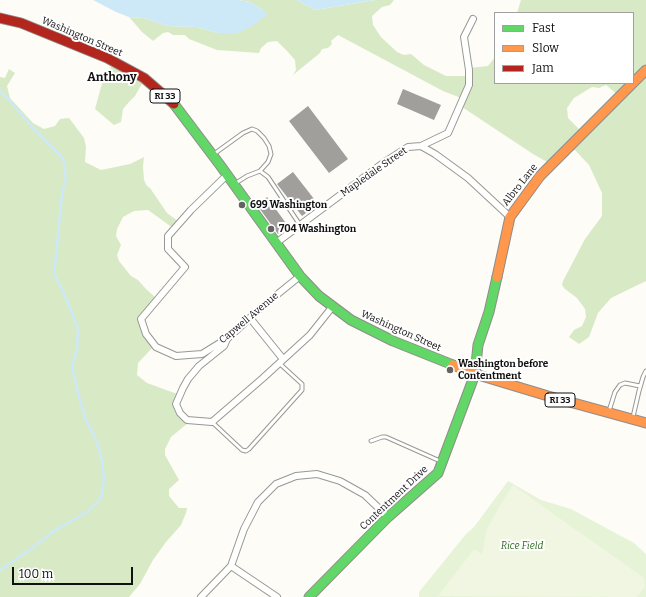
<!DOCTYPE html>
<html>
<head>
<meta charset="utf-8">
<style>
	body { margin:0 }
	#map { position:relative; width:646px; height:597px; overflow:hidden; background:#fdfcf7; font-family:Bitter,serif }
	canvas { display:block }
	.legend { position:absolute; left:494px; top:12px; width:140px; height:72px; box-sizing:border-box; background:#fff; border:1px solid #a0a0a0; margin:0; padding:5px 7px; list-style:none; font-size:12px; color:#111 }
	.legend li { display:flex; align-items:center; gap:8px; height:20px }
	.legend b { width:20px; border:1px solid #a0a0a0 }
	.scale { position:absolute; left:12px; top:567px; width:121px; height:18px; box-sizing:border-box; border:2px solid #111; border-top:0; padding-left:5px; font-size:12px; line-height:14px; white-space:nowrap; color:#111; -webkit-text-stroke:3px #fff; paint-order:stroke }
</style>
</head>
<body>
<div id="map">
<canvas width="646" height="597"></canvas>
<ul class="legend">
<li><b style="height:5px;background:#63d668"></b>Fast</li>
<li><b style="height:5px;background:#ff974d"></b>Slow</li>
<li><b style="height:5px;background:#b3261e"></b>Jam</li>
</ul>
<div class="scale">100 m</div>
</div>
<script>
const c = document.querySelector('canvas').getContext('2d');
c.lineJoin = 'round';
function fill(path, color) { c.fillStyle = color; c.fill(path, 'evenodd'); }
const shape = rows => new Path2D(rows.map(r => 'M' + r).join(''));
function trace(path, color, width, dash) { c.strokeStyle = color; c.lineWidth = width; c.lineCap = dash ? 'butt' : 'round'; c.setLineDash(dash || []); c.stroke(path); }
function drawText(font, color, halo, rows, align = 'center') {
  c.font = font + ' Bitter,serif'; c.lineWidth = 4; c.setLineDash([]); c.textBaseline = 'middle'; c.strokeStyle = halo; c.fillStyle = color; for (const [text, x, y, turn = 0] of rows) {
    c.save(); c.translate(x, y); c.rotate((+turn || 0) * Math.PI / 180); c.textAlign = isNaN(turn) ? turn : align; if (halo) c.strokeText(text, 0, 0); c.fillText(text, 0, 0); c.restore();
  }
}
const green = shape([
	[508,481,541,500,571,509,634,543,646,554,646,597,419,597,419,592,466,534,474,527]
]);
const forest = shape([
	[238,0,297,0,315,10,375,0,394,0,390,5,382,7,372,16,373,25,381,37,397,52,404,55,411,54,424,65,446,76,467,76,469,68,488,66,495,57,495,83,633,83,633,13,517,13,521,0,646,0,646,281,611,298,598,313,589,337,579,344,569,337,574,330,582,326,586,317,585,309,577,298,565,289,562,285,563,281,585,239,602,216,602,193,589,165,575,150,547,162,533,154,462,107,461,98,443,91,338,35,331,41,332,44,328,48,322,49,320,53,293,75,296,70,295,60,288,52,277,41,268,42,261,48,259,53,217,50,189,39,185,35,173,35,168,32,163,33,153,41,142,32,129,17,144,18,168,26,197,27,218,33,262,9,250,2],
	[606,85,618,95,582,132,568,118,567,108,574,98,592,87,599,88],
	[113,64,144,80,135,96,129,102,123,109,121,122,114,125,95,109,103,80],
	[9,69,15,73,7,86,10,98,33,123,44,129,55,126,60,119,69,118,84,138,86,147,85,162,101,170,130,164,144,157,143,166,144,180,147,186,150,188,167,213,178,221,173,228,148,210,134,211,123,217,117,229,116,236,121,245,117,255,119,261,131,276,138,280,146,289,156,298,141,320,154,346,138,363,137,375,147,383,180,395,179,404,185,415,194,418,171,437,165,449,165,455,179,480,169,489,169,496,179,508,187,508,186,513,181,525,166,542,153,560,140,584,129,597,0,597,0,77,5,78]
]);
const pitch = shape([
	[513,485,644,578,645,587,637,597,438,596,474,549,482,554,487,529,500,505]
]);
const water = shape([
	[93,0,238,0,250,2,262,9,267,15,251,27,237,33,218,33,197,27,168,26,144,18,129,17,116,12],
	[297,0,375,0,315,10]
]);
const stream = shape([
	[0,90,36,131,63,158,66,176,62,195,54,274,63,291,78,329,77,348,72,367,81,405,88,424,97,442,102,461,104,480,101,498,87,512,54,531,31,549,0,570]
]);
const building = shape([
	[403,89,441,105,434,120,397,104],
	[308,106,348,159,329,173,289,121],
	[293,172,318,204,302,216,277,184],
	[267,197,288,226,278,234,257,205]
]);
const lane = shape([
	[214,154,243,133,252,129,257,131,264,138,269,146,271,154,268,162,260,171],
	[236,183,247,176,260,171,268,177,300,225],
	[609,411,615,392,620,385,625,383,640,386],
	[633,417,639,391,643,377,646,371],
	[212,422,242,450,246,451,249,449,302,390,302,384,279,363],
	[371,441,382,437,386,437,440,461]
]);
const street = shape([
	[421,146,448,133,469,85,469,70,464,37,473,19],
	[227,175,191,210,168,236,168,249,185,267,141,319,146,334,156,347,176,356,202,354,228,338,263,306,300,276],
	[276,243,386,161,408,147,421,146,435,154,468,178,510,217],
	[250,318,283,359],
	[227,339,224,346,199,366,188,379,183,388,176,404,180,413,187,420,212,422,263,378,310,335,333,306],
	[231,566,277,597],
	[201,597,231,566,244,529,258,502,276,484,296,476,317,474,340,481,365,495,388,517]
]);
const fast = shape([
	[174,104,220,165,300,276,319,296,351,320,393,341,453,365],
	[309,597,388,517,438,473,475,374,478,345,489,312,497,277]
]);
const slow = shape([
	[497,277,510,217,540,176,646,70],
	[453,365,475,374,548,396,646,423]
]);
const jam = shape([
	[0,18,21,23,107,58,144,78,174,104]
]);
const markers = [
	[242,205,4,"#646362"],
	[271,229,4,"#646362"],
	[450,370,4,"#646362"]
];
const shields = [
	[165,96,30],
	[560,400,30]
];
const shieldNames = [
	["RI 33",165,96],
	["RI 33",560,400]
];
const streetNames = [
	["Washington Street",82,37,23],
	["Mapledale Street",374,172,-35],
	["Albro Lane",520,185,-52],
	["Capwell Avenue",249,318,-40],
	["Washington Street",401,331,24],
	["Contentment Drive",394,498,-43]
];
const poiNames = [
	["699 Washington",250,205],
	["704 Washington",279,229],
	["Washington before",458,364],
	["Contentment",458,376]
];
const parkNames = [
	["Rice Field",522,546]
];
const quarterNames = [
	["Anthony",112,78]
];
fill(green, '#e7f3d7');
fill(forest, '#d8eac5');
fill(pitch, '#f0f6e1');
fill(water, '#cde8f7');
trace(stream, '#cde8f7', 2.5);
fill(building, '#a19f9c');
trace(lane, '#979795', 5);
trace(street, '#979795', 8);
trace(fast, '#8e8d8b', 11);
trace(slow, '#8e8d8b', 11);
trace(jam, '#8e8d8b', 11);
trace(lane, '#fffffe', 3);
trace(street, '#fffffe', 6);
trace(fast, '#63d668', 9);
trace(slow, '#ff974d', 9);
trace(jam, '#b3261e', 9);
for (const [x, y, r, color] of markers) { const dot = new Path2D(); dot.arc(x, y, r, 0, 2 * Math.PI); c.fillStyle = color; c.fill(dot); trace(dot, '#fff', 1.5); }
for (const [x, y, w] of shields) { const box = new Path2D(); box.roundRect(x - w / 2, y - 7, w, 14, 3); c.fillStyle = '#fff'; c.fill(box); trace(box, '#111', 1); }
drawText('bold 9px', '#111', null, shieldNames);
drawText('10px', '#111', '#fff', streetNames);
drawText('bold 10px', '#111', '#fff', poiNames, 'left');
drawText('italic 10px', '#2f6b1f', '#fff', parkNames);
drawText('bold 12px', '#111', '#fff', quarterNames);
</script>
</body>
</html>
